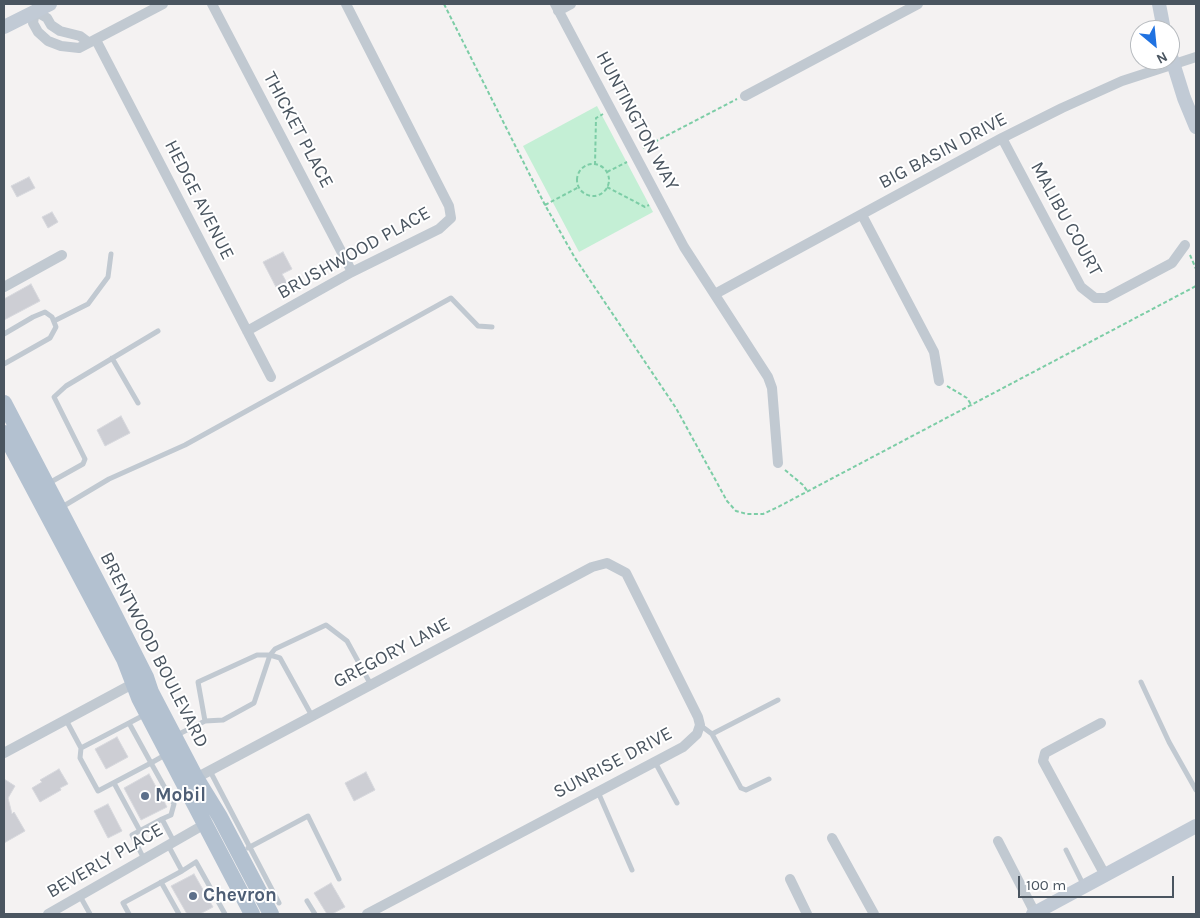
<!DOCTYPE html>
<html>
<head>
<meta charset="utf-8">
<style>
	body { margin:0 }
	#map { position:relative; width:1200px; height:918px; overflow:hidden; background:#f4f2f2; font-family:Karla,sans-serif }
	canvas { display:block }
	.frame { position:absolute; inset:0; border:5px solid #4a5560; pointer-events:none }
	.north { position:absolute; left:1130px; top:20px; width:50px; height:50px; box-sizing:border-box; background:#fff; border:1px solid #b7bbbf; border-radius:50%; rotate:152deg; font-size:14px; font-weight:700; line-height:20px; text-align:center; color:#4a5560 }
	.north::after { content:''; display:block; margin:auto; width:18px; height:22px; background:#2072e1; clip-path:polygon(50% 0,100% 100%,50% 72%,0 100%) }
	.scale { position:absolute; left:1018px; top:876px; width:156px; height:22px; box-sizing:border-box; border:2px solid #4a5560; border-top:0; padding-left:6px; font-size:15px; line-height:18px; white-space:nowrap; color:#4a5560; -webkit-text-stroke:4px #fff; paint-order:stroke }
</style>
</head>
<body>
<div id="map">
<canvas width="1200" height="918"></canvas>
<div class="frame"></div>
<div class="north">N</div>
<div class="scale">100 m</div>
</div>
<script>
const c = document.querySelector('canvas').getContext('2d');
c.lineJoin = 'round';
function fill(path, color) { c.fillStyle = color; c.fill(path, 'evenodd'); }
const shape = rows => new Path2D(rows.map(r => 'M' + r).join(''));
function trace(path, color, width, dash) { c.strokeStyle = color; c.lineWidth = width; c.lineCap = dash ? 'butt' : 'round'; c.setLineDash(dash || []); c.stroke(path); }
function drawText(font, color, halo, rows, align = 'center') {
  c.font = font + ' Karla,sans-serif'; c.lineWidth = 4; c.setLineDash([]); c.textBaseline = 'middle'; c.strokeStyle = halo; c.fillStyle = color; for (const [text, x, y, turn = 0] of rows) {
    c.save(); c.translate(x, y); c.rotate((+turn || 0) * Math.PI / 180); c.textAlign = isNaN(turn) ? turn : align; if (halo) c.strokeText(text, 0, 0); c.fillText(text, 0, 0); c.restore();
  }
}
const green = shape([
	[597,106,653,212,579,252,523,146]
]);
const building = shape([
	[29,177,35,188,17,197,11,186,29,177],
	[52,212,58,222,48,228,42,217,52,212],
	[283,252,292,269,282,274,287,283,277,289,263,262,283,252],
	[31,284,40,301,4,320,4,299,31,284],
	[121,416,130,433,105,446,97,430,121,416],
	[117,737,128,757,106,769,95,749,117,737],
	[59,769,68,784,60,788,61,790,40,802,32,788,42,782,40,780,59,769],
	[366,772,375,790,354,801,345,783,366,772],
	[149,774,167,807,141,820,124,788,149,774],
	[4,779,15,786,8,798,12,814,14,812,25,831,4,843,4,779],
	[108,804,122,831,108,838,94,811,108,804],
	[194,874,213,907,200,914,187,914,171,886,194,874],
	[331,883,345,907,332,914,327,914,314,893,331,883]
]);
const path = shape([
	[444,4,545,205,575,258,676,408,727,501,736,511,747,514,763,514,778,507,1196,286],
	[643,148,737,99],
	'577 180a16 16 0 1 1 32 0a16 16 0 1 1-32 0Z',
	[595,165,596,118,603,114],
	[607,172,627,162],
	[607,187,645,207,649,205],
	[545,205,579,187],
	[1190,255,1196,269],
	[947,386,967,398,972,406],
	[785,470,803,485,808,492]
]);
const lane = shape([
	[54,321,88,304,108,277,111,254],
	[4,334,33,317,45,312,52,317,56,327,50,338,4,364],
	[112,358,138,403],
	[49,483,83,464,85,459,54,397,66,386,158,331],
	[62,507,109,479,185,445,451,298,478,326,492,327],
	[1141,682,1169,742,1196,790],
	[66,720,81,748],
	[205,721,198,682,257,655,270,655,275,649,326,625,347,641,371,685],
	[129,723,146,714],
	[700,725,712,734,741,788,746,790,769,779],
	[712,734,778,700],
	[177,735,205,721,223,720,254,703,270,655,280,658,312,716],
	[655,762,677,803],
	[210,771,279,903],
	[114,783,140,831],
	[598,792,632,870],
	[162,819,171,815,174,804,151,763,129,723,81,748,80,758,98,791,151,763,165,755],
	[248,848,308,816,339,879],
	[1066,850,1084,886],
	[144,859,132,835,162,819,174,842],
	[182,871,196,862,225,914],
	[161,882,179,914],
	[80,896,90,914],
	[307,901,315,914],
	[129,914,123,903,182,871,168,845]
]);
const street = shape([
	[212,4,352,272],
	[555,4,684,247,768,377,772,388,778,463],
	[558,11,571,4],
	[96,40,271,377],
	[88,42,80,36,60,31,51,25,47,18,35,11,33,23,38,32,48,41,61,46,79,48,163,4],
	[745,96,918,4],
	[1002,138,1081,287,1095,298,1106,298,1172,263,1185,245],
	[862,215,934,352,939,381],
	[4,287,62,255],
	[715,294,1002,138,1062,108,1122,81,1196,57],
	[247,331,352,272,439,229,451,218,449,206,346,4],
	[1101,723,1045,753,1043,761,1105,875],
	[4,753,138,681],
	[196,778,592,567,607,563,626,573,698,717,700,725,697,734,683,747,367,914],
	[832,838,874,914],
	[998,841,1035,913],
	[790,879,807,914],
	[48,914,205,824]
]);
const secondary = shape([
	[1159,4,1164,30],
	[4,27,50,4],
	[1170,53,1184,98,1196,127],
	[1033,914,1196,826]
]);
const primary = shape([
	[4,403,110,606,146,677,151,692,196,778,220,817,271,914],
	[4,433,124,659,139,698,252,914]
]);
const markers = [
	[145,796,5,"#5c6f8a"],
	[193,896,5,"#5c6f8a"]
];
const streetNames = [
	["HUNTINGTON WAY",637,121,62],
	["THICKET PLACE",298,130,62],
	["BIG BASIN DRIVE",943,151,-28],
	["HEDGE AVENUE",199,200,63],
	["MALIBU COURT",1066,219,61],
	["BRUSHWOOD PLACE",354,253,-29],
	["BRENTWOOD BOULEVARD",154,650,63],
	["GREGORY LANE",392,653,-28],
	["SUNRISE DRIVE",613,763,-28],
	["BEVERLY PLACE",105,861,-30]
];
const serviceNames = [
	["Mobil",155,796],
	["Chevron",203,896]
];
fill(green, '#c4efd5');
fill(building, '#cdced4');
trace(building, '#d7d8dd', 1);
trace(path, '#7ccda6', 2, [4, 2.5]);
trace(lane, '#c1c9d1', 5);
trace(street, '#c1c9d1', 10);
trace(secondary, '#c1cad5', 14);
trace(primary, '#b3c1d0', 16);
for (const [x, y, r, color] of markers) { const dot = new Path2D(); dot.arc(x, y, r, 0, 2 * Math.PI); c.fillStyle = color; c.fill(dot); trace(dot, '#fff', 2); }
drawText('19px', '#4a5560', '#fff', streetNames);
drawText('bold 19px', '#4e5e75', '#fff', serviceNames, 'left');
</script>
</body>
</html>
